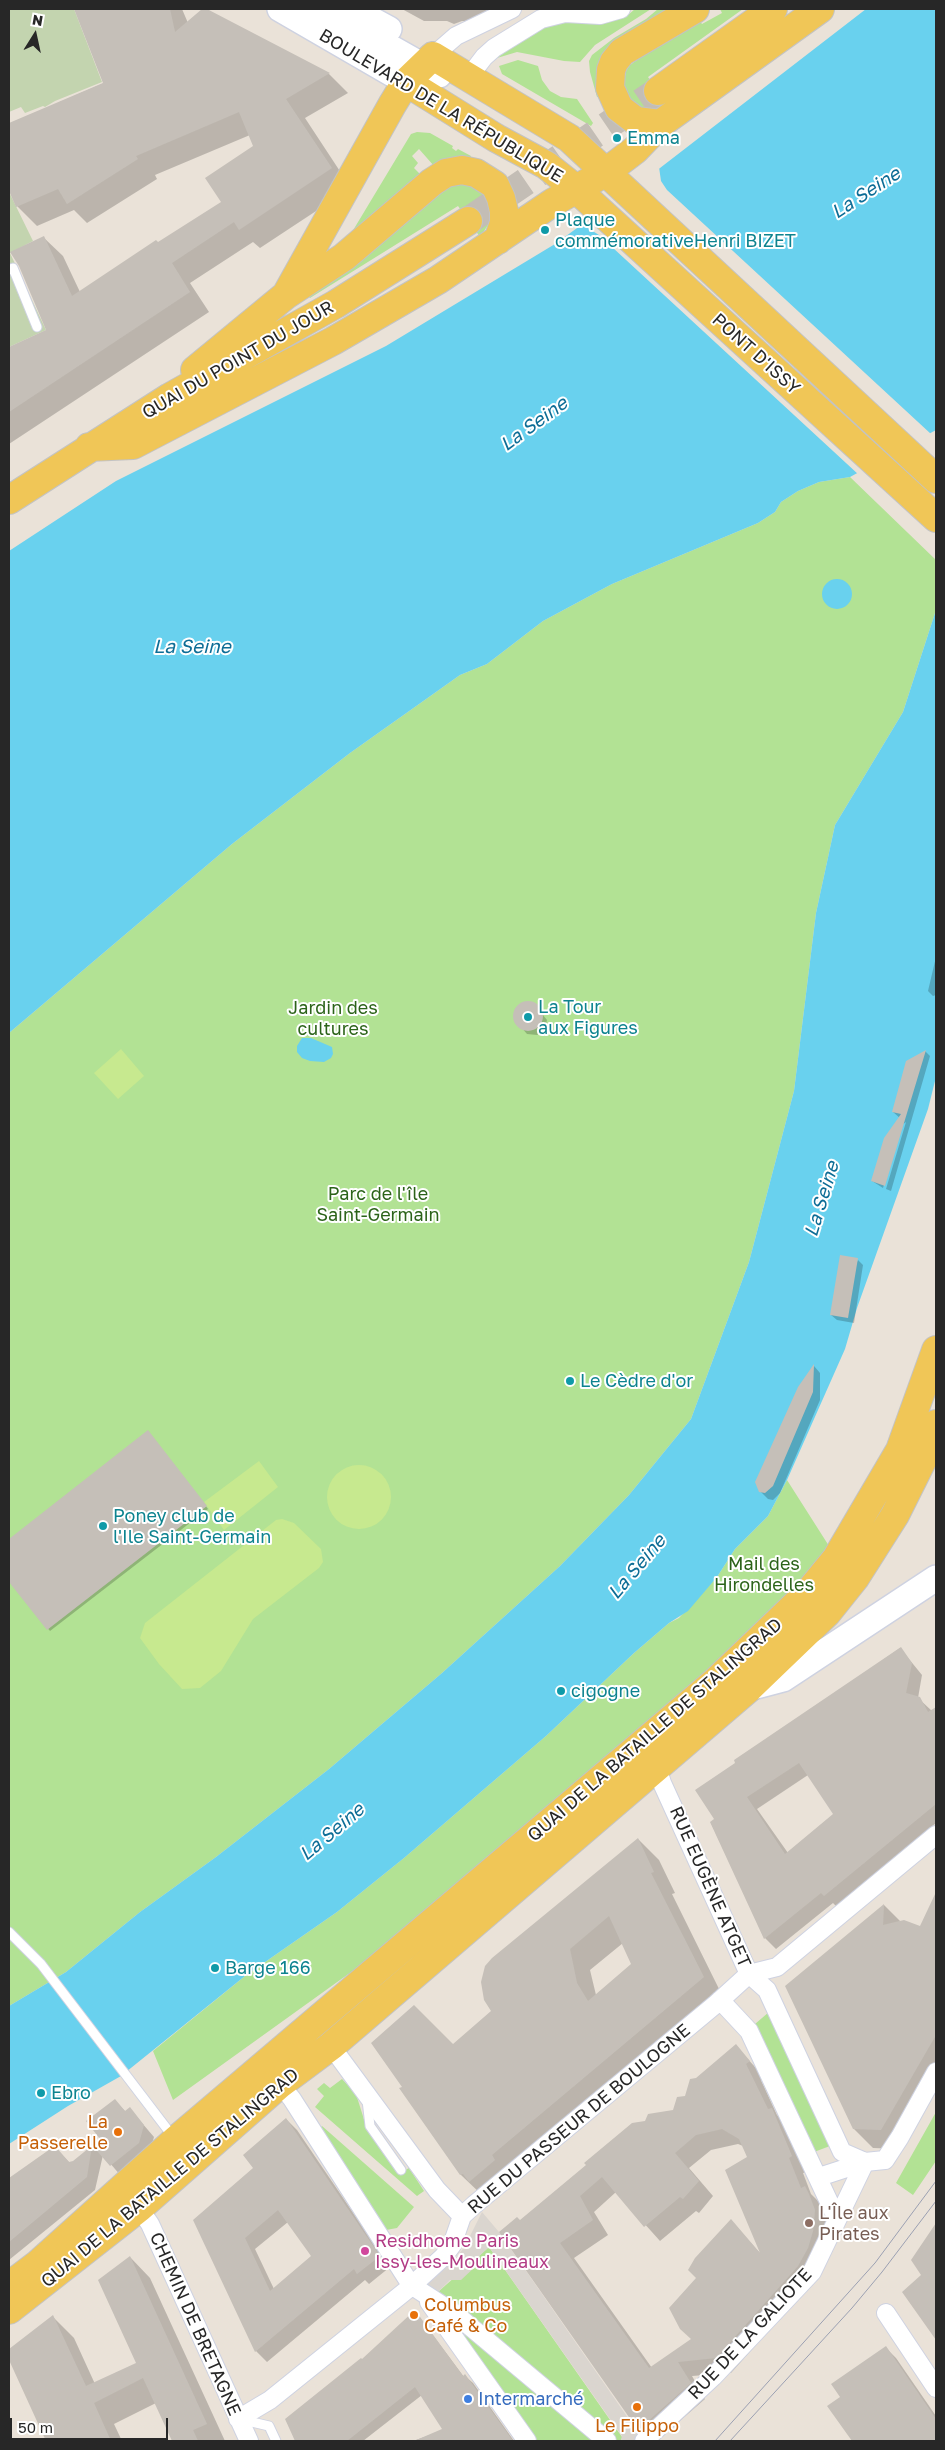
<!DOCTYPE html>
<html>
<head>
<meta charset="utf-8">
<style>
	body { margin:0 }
	#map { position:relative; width:945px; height:2450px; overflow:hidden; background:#eae2d8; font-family:"Golos Text",sans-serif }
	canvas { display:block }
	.frame { position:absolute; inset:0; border:10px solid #272727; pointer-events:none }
	.north { position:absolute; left:10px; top:10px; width:50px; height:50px; -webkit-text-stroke:4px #fff; paint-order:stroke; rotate:10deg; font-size:14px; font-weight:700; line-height:20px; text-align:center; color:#272727 }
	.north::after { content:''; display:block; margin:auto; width:18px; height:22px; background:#272727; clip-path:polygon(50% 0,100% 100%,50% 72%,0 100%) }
	.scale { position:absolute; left:10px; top:2418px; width:158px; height:22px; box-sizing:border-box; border:2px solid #272727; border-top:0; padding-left:6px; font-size:15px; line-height:18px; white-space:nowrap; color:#272727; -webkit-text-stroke:4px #fff; paint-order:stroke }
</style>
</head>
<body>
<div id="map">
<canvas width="945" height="2450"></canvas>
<div class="frame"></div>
<div class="north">N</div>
<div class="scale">50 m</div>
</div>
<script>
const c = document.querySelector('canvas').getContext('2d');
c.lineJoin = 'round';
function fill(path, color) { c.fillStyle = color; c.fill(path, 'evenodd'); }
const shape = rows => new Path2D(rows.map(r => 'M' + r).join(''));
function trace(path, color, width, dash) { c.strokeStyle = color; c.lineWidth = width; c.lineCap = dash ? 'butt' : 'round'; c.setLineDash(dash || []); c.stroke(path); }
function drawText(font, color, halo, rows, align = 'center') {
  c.font = font + ' "Golos Text",sans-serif'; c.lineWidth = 4; c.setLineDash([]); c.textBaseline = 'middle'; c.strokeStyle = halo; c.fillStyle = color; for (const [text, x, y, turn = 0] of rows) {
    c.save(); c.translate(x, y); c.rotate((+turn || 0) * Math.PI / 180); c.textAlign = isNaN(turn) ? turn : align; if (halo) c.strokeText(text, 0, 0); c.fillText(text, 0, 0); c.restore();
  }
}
const green = shape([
	[635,9,651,9,595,45,580,62,564,61,517,52,497,58,532,33,549,25,565,21,607,23,628,15],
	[658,9,672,9,619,38,600,96,597,97,590,72,589,61,592,55,614,38,646,19],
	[720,9,743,9,648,77,669,107,656,112,642,109,633,104,627,95,624,82,626,71,630,65,667,38,699,20,702,24,722,13],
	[518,60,538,66,542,80,550,91,561,97,577,99,593,123,591,126,502,74,499,66],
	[417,132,430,133,453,146,452,148,456,151,458,149,471,156,470,160,434,166,419,149,412,156,418,163,414,168,421,175,349,237,411,134],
	[452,184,466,184,478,188,487,197,491,208,490,222,480,237,458,206,310,298,307,294,440,190],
	[850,477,936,560,936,610,903,712,835,825,816,913,794,1091,749,1262,691,1419,629,1495,560,1566,442,1673,329,1769,216,1857,140,1912,66,1972,9,2006,9,1033,232,844,350,753,460,675,487,664,543,621,612,584,758,523,775,512,781,502,798,491,819,482],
	[787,1480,836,1557,443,1906,173,2100,153,2051,245,1976,337,1912,404,1858,546,1736,634,1653,669,1623,679,1618,717,1577,735,1549,768,1516],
	[769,2012,830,2146,814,2152,755,2024],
	[342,2079,356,2094,367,2129,398,2174,409,2168,424,2191,417,2196,315,2107,324,2096,317,2089,324,2083,330,2088],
	[936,2112,936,2161,913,2195,896,2183],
	[322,2126,414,2207,397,2228,386,2230,317,2131],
	[489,2247,622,2437,621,2441,532,2441,430,2299]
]);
const cemetery = shape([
	[9,9,74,9,102,82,55,101,45,107,43,106,25,113,21,107,9,112],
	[9,192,33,241,10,253,46,330,9,347]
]);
const pitch = shape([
	[121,1049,144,1076,118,1099,94,1073],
	[259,1461,278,1487,224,1530,204,1502],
	'327 1497a32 32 0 1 1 64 0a32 32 0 1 1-64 0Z',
	[282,1519,294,1523,321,1549,323,1562,319,1568,253,1619,221,1671,200,1688,182,1689,159,1664,140,1638,145,1623,276,1520]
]);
const plaza = shape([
	[482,2212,499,2232,644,2441,621,2441,622,2436,489,2247,476,2259,476,2266,461,2280,450,2280,438,2292,416,2295,456,2258,465,2246]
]);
const water = shape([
	[866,9,936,9,936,430,850,477,819,482,798,491,781,502,775,512,758,523,612,584,543,621,487,664,460,675,350,753,232,844,9,1033,9,551,116,481,386,346,555,244,660,168],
	'822 594a15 15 0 1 1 30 0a15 15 0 1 1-30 0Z',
	[936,610,936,1077,928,1109,857,1308,845,1349,787,1480,768,1516,735,1549,717,1577,688,1611,669,1623,634,1653,546,1736,404,1858,337,1912,245,1976,121,2076,68,2106,9,2144,9,2006,66,1972,140,1912,216,1857,329,1769,442,1673,560,1566,629,1495,691,1419,749,1262,794,1091,816,913,835,825,903,712],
	[302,1038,311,1038,332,1047,333,1054,331,1058,324,1062,310,1061,302,1058,297,1052,297,1046]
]);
const pier = shape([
	[659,167,661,181,667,190,931,434,859,475,599,235,583,225,576,226]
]);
const shadow = shape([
	[75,9,182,9,188,23,207,10,329,74,348,93,305,118,351,188,260,248,253,242,190,283,209,312,9,444,9,348,48,330,43,237,63,256,80,292,223,202,255,147,250,135,155,175,157,179,87,223,74,210,37,226,17,206,9,189,9,124,104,83],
	[402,9,512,9,487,21,462,21,454,24,447,21,424,21],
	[936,957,936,995,933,996,928,991],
	[524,1004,534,1004,547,1020,545,1030,537,1035,527,1034,515,1020,516,1010],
	[925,1051,930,1056,891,1191,886,1189,906,1122,902,1125,883,1188,872,1181,900,1118,893,1112],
	[858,1260,863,1265,854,1323,837,1320,831,1315],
	[814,1366,820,1373,820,1400,780,1493,773,1500,768,1499,760,1491],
	[148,1432,208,1509,50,1631,9,1580,9,1541],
	[900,1648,922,1675,918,1698,932,1711,936,1708,936,1823,836,1906,833,1903,776,1949,765,1938,711,1823,716,1820,737,1763],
	[808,1775,835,1814,788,1853,757,1809],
	[638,1839,659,1860,675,1893,672,1894,724,1999,483,2196,461,2175,401,2089,493,2012],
	[623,1943,633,1964,596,1995,590,1970],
	[936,1895,936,2086,900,2149,873,2148,854,2129,787,1986,884,1905,901,1922,920,1928],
	[736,2046,764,2077,761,2080,777,2115,787,2124,807,2172,803,2173,811,2194,819,2202,829,2226,812,2282,731,2373,692,2376,705,2399,657,2441,651,2441,639,2429,501,2232,521,2222,646,2122,674,2111,686,2097,696,2079],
	[738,2144,743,2146,748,2158,760,2253,731,2221,698,2278,693,2340,652,2368,574,2258,608,2235,594,2212,616,2192,660,2241,696,2211,699,2213,713,2196,689,2168,711,2150],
	[115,2101,126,2112,130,2109,154,2137,149,2154,121,2176,103,2155,95,2190,9,2260,9,2180,55,2148,70,2163,74,2162,102,2139],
	[286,2119,297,2130,390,2267,369,2284,365,2280,267,2362,256,2351,195,2221,254,2168],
	[288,2222,313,2256,274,2289,255,2249],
	[936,2226,936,2338,904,2292,923,2275,912,2260],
	[130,2257,150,2278,225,2441,173,2441,156,2403,114,2424,122,2441,47,2441,9,2357,9,2351,53,2317,74,2338,95,2384,138,2364],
	[415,2311,464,2377,465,2376,473,2383,514,2441,413,2441,444,2430,422,2395,363,2441,296,2441,286,2420,363,2361],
	[886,2348,896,2358,936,2416,936,2441,853,2441,829,2406,842,2397]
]);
const building = shape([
	[74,9,170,9,175,32,202,9,207,9,330,73,286,99,332,168,239,230,234,222,172,263,190,292,9,412,9,347,46,330,19,266,10,252,44,236,72,296,156,240,158,242,221,202,205,178,253,146,239,112,136,156,138,159,67,204,58,189,16,207,9,191,9,123,103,83],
	'513 1016a15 15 0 1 1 30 0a15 15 0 1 1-30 0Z',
	[926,1050,885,1186,871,1181,884,1138,901,1114,892,1112,906,1061],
	[840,1255,858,1258,848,1318,830,1315],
	[814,1364,813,1392,773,1486,765,1493,759,1492,755,1482,798,1387],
	[148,1430,207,1506,47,1630,9,1582,9,1539],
	[901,1647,912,1663,906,1693,920,1697,928,1712,936,1707,936,1804,824,1896,821,1893,764,1939,710,1822,714,1819,695,1790,735,1763,734,1760],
	[799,1763,833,1814,785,1854,747,1797],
	[638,1838,654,1872,651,1873,704,1977,492,2155,495,2160,469,2182,463,2174,460,2175,399,2088,402,2087,371,2043,414,2005,453,2044,491,2011,484,2000,481,1982,485,1966,492,1958],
	[609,1916,631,1964,588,2001,577,1983,570,1949],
	[936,1892,936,2035,881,2130,853,2129,785,1986,884,1904,883,1925,904,1920,920,1926],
	[736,2044,750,2061,746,2064,768,2109,772,2108,792,2156,789,2158,801,2188,805,2186,809,2194,815,2210,813,2231,808,2248,798,2266,716,2358,678,2362,691,2383,638,2430,499,2232,517,2217,520,2220,586,2165,584,2163,632,2123,645,2121,648,2114,673,2110,677,2097,685,2096,690,2079,696,2078],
	[722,2129,739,2139,747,2157,725,2170,760,2253,731,2219,695,2258,688,2270,696,2278,669,2308,680,2329,691,2339,649,2368,560,2243,593,2220,580,2196,602,2177,644,2227,680,2197,683,2199,699,2181,675,2153,696,2135],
	[115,2099,125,2111,130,2107,144,2125,139,2143,110,2166,92,2145,87,2177,9,2242,9,2178,53,2147,56,2147,69,2162,73,2161,100,2139,86,2121],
	[286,2118,380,2256,357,2274,354,2269,255,2352,193,2220,253,2168,243,2155],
	[278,2210,311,2256,270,2291,245,2238],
	[936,2223,936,2340,902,2292,921,2275,911,2260],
	[130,2256,207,2424,193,2430,198,2441,172,2441,143,2378,94,2403,111,2441,46,2441,9,2360,9,2349,53,2315,86,2386,136,2363,98,2280],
	[415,2310,463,2376,465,2374,513,2441,414,2441,442,2429,415,2387,347,2441,295,2441,285,2419,361,2358,362,2359],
	[886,2346,936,2419,936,2441,852,2441,827,2406,840,2397,831,2384]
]);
const primaryTunnel = shape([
	[468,221,658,91]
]);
const lane = shape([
	[9,270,13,268,37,327],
	[9,1932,41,1964,174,2138],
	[367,2100,370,2126,401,2170],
	[239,2419,269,2426,276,2441]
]);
const street = shape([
	[433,56,456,36,512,9],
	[468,78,484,57,494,48,541,19,565,13,600,15,621,9],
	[657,1767,662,1783,749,1974,767,1990,842,2152,865,2162],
	[720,2000,749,2031,837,2219],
	[331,2046,437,2190,462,2216],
	[280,2084,292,2099,411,2285,454,2313,607,2441],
	[819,2177,865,2162,885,2160,900,2137,936,2072],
	[139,2208,150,2224,249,2441],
	[429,2302,527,2441],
	[886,2313,936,2388],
	[238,2419,270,2400,408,2289,443,2257,452,2245,462,2216,474,2205,716,2004,749,1974,777,1967,936,1835],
	[644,2441,713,2377,812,2272,865,2162]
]);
const secondary = shape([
	[280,9,406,82],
	[313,9,393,49,439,75],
	[352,9,389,29],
	[749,1688,783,1679,936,1578]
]);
const primary = shape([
	[406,82,496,138,546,165,576,189,936,518],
	[658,91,773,9],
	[660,124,636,121,619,108,610,88,611,70,614,62,622,52,695,9],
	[286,295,392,105,406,82,433,56,569,138,936,479],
	[195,370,286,295,344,257,432,182,446,173,462,170,476,173,495,185,501,198,504,211,504,223,498,240],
	[89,447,133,445,333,341,438,280,552,203,606,172,635,150,660,124,820,9],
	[9,500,170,397,336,304,468,221],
	[9,2286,38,2264,176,2140,714,1683,808,1593,836,1559,900,1450,936,1350],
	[9,2310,139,2208,280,2084,331,2046,749,1688,827,1613,855,1578,895,1515,923,1459,936,1424]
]);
const tram = shape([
	[715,2441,875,2263,936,2181],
	[730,2441,852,2308,882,2272,936,2201]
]);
const markers = [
	[617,138,5,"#0f9aa8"],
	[545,230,5,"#0f9aa8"],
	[528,1017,5,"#0f9aa8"],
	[570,1381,5,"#0f9aa8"],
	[103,1526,5,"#0f9aa8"],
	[561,1691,5,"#0f9aa8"],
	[215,1968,5,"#0f9aa8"],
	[41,2093,5,"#0f9aa8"],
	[118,2132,5,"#e8710a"],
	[809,2223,5,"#8d6e63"],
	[365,2251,5,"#d1479c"],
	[414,2315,5,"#e8710a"],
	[468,2399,5,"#3f7fe0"],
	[637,2407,5,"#e8710a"]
];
const streetNames = [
	["BOULEVARD DE LA RÉPUBLIQUE",441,106,31],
	["PONT D'ISSY",756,354,42],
	["QUAI DU POINT DU JOUR",238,360,-30],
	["QUAI DE LA BATAILLE DE STALINGRAD",655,1730,-41],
	["RUE EUGÈNE ATGET",710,1887,66],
	["RUE DU PASSEUR DE BOULOGNE",579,2119,-40],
	["QUAI DE LA BATAILLE DE STALINGRAD",170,2178,-40],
	["CHEMIN DE BRETAGNE",195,2324,66],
	["RUE DE LA GALIOTE",750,2334,-47]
];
const cultureNames = [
	["Emma",627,138],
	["Plaque",555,220],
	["commémorativeHenri BIZET",555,241],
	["La Tour",538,1007],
	["aux Figures",538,1028],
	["Le Cèdre d'or",580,1381],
	["Poney club de",113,1516],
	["l'Ile Saint-Germain",113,1537],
	["cigogne",571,1691],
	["Barge 166",225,1968],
	["Ebro",51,2093]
];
const parkNames = [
	["Jardin des",333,1008],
	["cultures",333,1029],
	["Parc de l'île",378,1194],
	["Saint-Germain",378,1215],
	["Mail des",764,1564],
	["Hirondelles",764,1585]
];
const foodNames = [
	["La",108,2122],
	["Passerelle",108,2143],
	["Columbus",424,2305,"left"],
	["Café & Co",424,2326,"left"],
	["Le Filippo",637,2426,"center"]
];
const educationNames = [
	["L'Île aux",819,2213],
	["Pirates",819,2234]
];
const hotelNames = [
	["Residhome Paris",375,2241],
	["Issy-les-Moulineaux",375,2262]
];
const shopNames = [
	["Intermarché",478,2399]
];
const waterNames = [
	["La Seine",866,193,-33],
	["La Seine",534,424,-36],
	["La Seine",192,647],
	["La Seine",822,1199,-73],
	["La Seine",637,1567,-50],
	["La Seine",332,1832,-40]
];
fill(green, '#b2e294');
fill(cemetery, '#c3d4af');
fill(pitch, '#c7e98f');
fill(plaza, '#dad5cf');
fill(water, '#69d1ee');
fill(pier, '#eae2d8');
fill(shadow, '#0003');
fill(building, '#c5bfb8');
trace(primaryTunnel, '#c3bdb5', 28, [28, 14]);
trace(lane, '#ced2e1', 11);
trace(street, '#ced2e1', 20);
trace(secondary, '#ced2e1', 28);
trace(primary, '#c3c3c3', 30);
trace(lane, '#fff', 9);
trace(street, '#fff', 18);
trace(secondary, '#fff', 25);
trace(primary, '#f0c657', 28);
trace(tram, '#9ba0b2', 1);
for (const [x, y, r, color] of markers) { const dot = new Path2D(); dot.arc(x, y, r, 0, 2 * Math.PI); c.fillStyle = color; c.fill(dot); trace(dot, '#fff', 2); }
drawText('18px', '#272727', '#fff', streetNames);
drawText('18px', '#0d838f', '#fff', cultureNames, 'left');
drawText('18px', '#2b6319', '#fff', parkNames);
drawText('18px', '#c56008', '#fff', foodNames, 'right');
drawText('18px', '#785e54', '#fff', educationNames, 'left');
drawText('18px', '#b23c85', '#fff', hotelNames, 'left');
drawText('18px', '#366cbe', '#fff', shopNames, 'left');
drawText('italic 19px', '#0d6d96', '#fff', waterNames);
</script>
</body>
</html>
